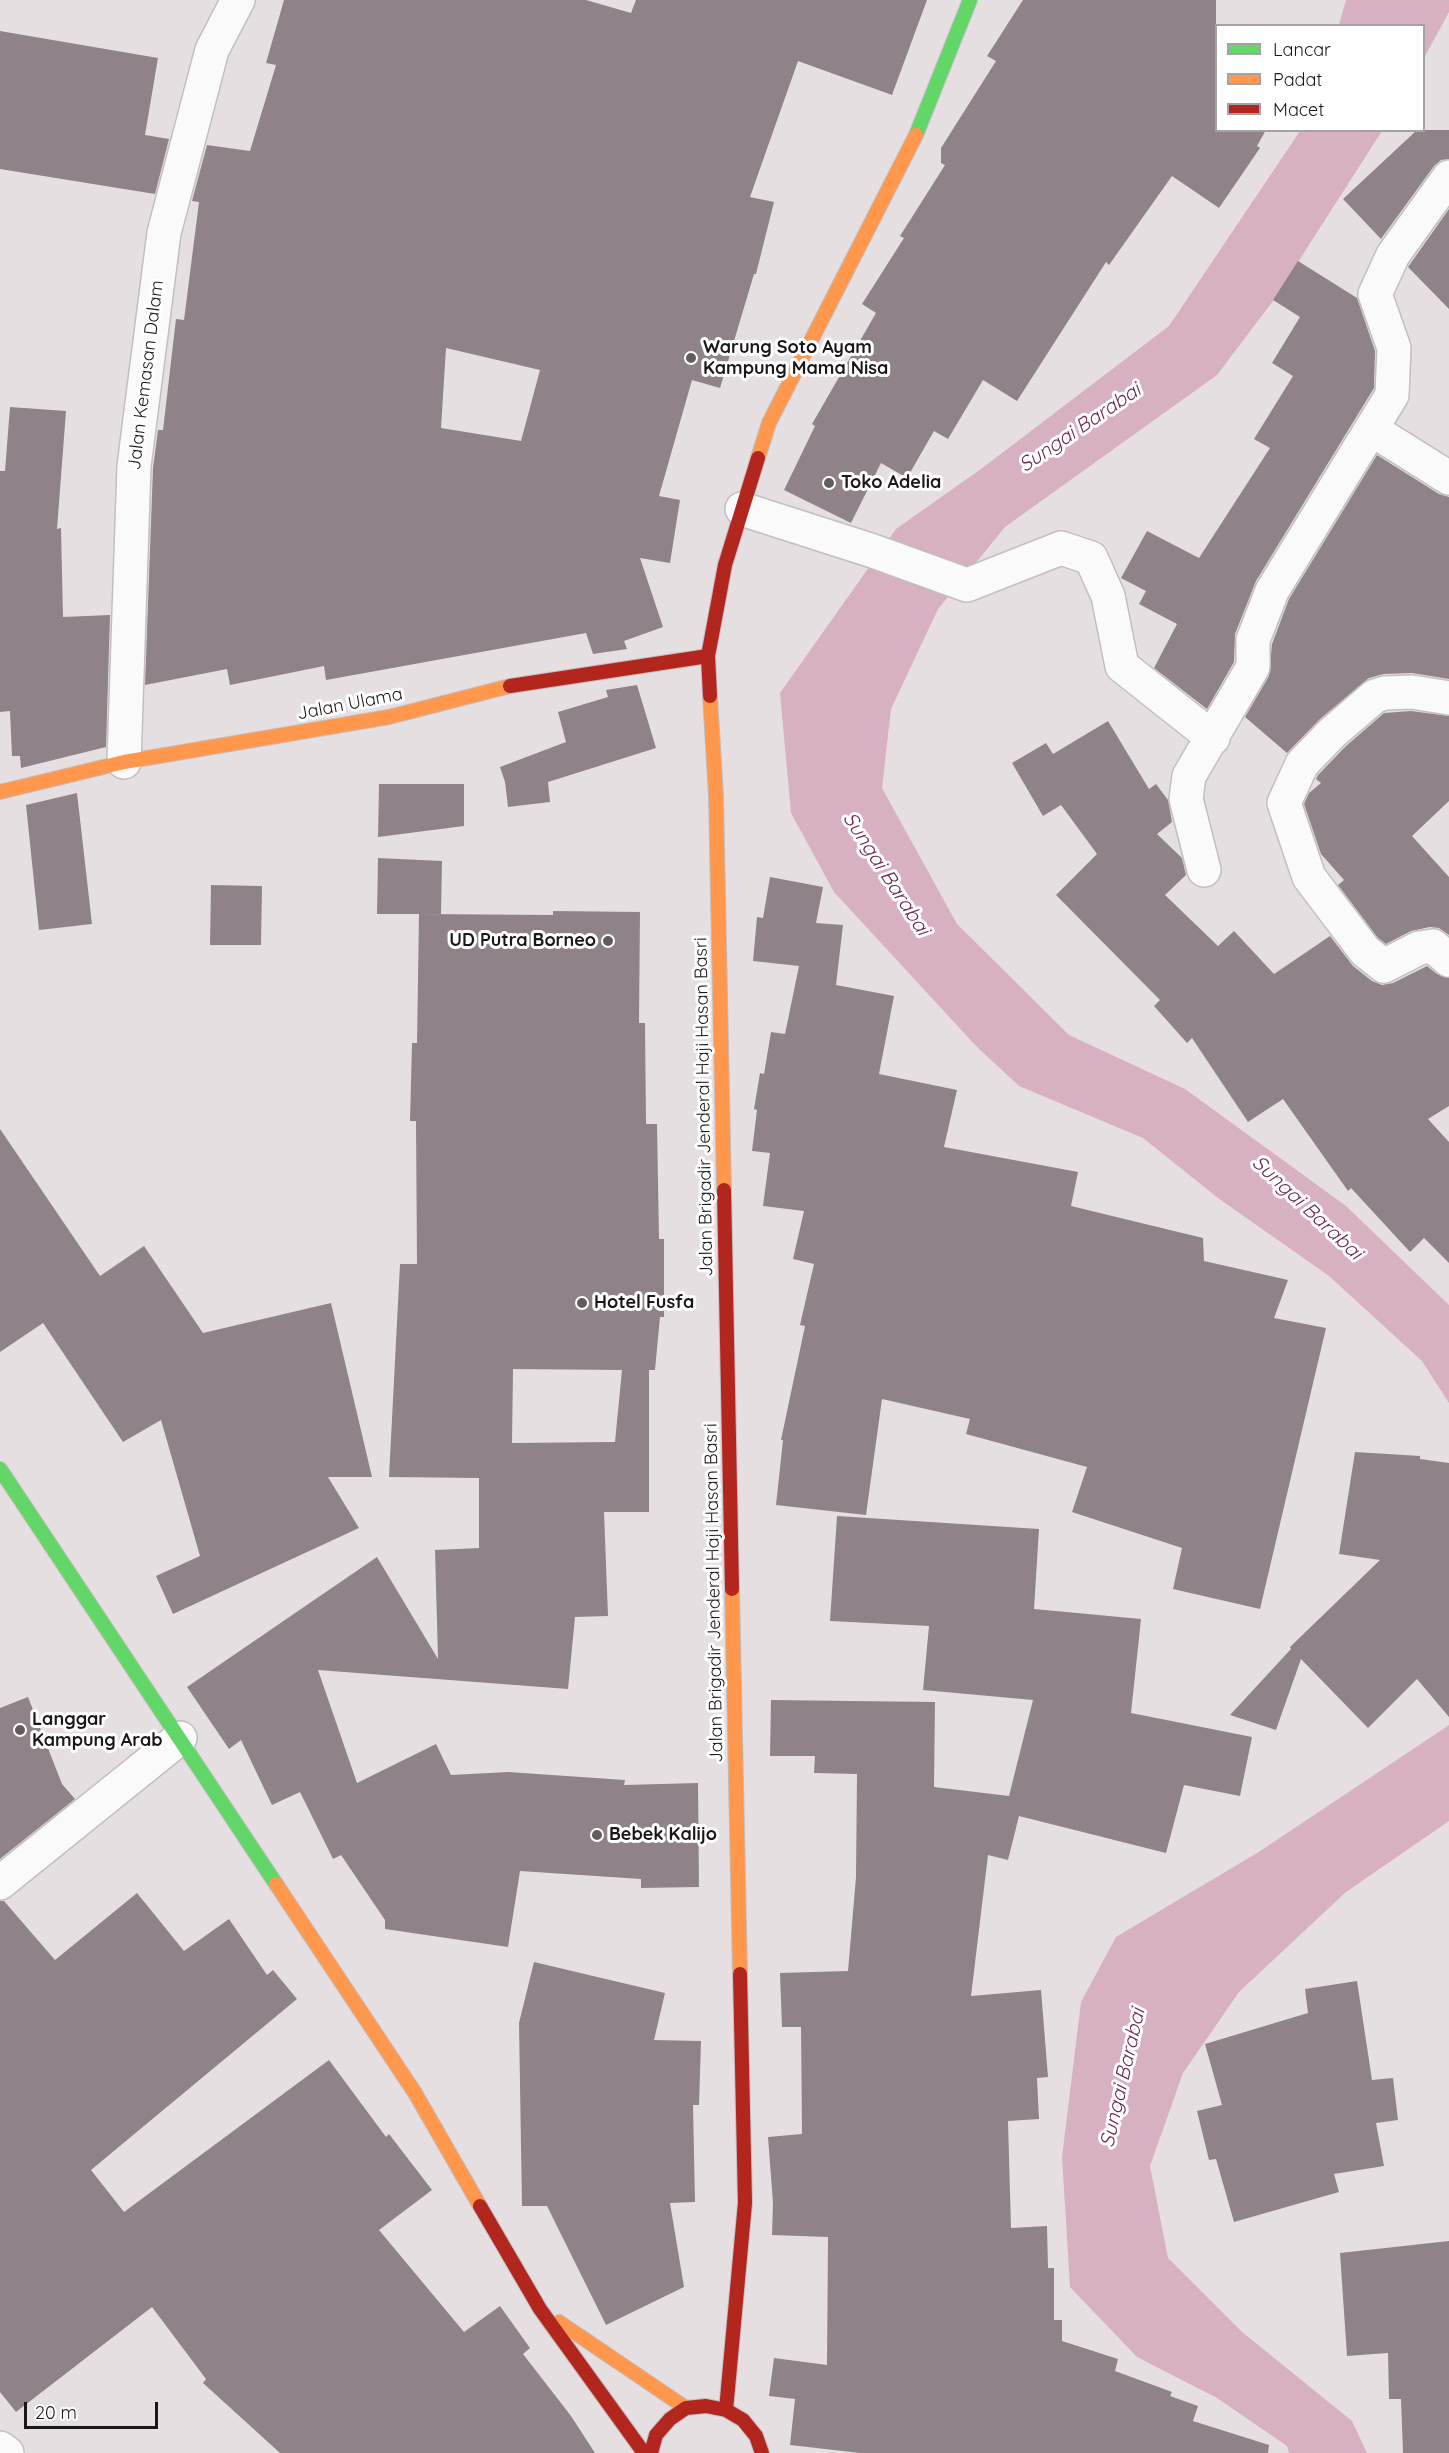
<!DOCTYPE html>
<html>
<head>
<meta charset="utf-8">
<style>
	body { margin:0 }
	#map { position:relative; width:1449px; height:2453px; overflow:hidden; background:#e6dfe2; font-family:Quicksand,sans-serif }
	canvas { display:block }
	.legend { position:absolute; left:1215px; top:24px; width:210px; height:108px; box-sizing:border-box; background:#fff; border:2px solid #a4a2a3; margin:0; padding:8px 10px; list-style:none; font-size:18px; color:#1b1618 }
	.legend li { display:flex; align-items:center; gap:12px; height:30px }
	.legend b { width:30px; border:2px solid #a4a2a3 }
	.scale { position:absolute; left:24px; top:2402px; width:134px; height:27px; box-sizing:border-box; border:3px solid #1b1618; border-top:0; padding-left:8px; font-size:18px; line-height:21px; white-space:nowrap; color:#1b1618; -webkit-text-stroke:4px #fff; paint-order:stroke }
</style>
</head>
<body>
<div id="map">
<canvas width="1449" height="2453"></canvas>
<ul class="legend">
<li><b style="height:8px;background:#63d668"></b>Lancar</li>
<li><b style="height:8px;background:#ff974d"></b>Padat</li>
<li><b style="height:8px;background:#b3261e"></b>Macet</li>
</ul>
<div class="scale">20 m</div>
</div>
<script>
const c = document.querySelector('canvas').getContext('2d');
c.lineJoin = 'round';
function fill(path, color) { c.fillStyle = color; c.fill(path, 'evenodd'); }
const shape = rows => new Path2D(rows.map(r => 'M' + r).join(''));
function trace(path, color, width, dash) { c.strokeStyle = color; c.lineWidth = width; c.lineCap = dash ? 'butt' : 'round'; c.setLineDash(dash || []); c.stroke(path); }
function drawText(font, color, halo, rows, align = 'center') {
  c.font = font + ' Quicksand,sans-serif'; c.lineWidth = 6; c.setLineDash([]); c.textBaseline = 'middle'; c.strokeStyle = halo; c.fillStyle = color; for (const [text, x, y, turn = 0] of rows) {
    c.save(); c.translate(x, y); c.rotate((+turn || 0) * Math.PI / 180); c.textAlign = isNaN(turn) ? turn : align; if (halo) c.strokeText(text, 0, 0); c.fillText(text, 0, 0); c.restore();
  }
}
const water = shape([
	[1346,0,1449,0,1449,12,1424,58,1424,26,1339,25],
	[1300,131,1382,131,1273,301,1217,375,1005,527,938,609,891,709,882,788,957,924,1069,1035,1185,1089,1346,1206,1449,1305,1449,1403,1422,1361,1329,1276,1218,1198,1143,1138,1019,1086,976,1046,834,892,791,813,780,693,896,529,981,469,1169,326],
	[1449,1725,1449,1821,1346,1892,1239,1992,1183,2073,1150,2166,1168,2258,1242,2332,1352,2421,1367,2453,1289,2453,1287,2446,1217,2398,1137,2357,1070,2287,1062,2157,1081,2002,1116,1937,1257,1853]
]);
const building = shape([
	[284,0,586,0,631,13,636,0,927,0,892,95,798,61,750,197,774,202,756,274,754,274,720,388,692,380,659,496,680,500,670,563,640,558,663,627,624,641,627,649,593,654,586,633,326,680,324,666,230,685,227,669,145,685,153,468,158,430,163,430,176,319,184,320,199,202,192,201,207,145,250,151,276,65,266,63],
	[446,348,540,370,521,441,441,428],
	[1023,0,1216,0,1216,130,1266,130,1257,146,1260,148,1219,208,1172,176,1109,265,1106,262,1017,401,983,380,948,439,934,431,907,478,881,463,851,523,784,490,815,426,812,424,876,313,862,304,904,238,900,236,945,165,941,163,941,148,996,61,987,56],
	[0,31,158,58,145,135,169,139,155,194,0,169],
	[1417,130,1449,130,1449,159,1441,160,1434,166,1381,239,1343,199],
	[1449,209,1449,309,1408,267],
	[1298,261,1357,298,1375,351,1374,388,1256,581,1235,634,1234,662,1207,709,1154,668,1177,624,1139,604,1146,591,1121,578,1147,531,1199,558,1270,448,1254,439,1293,376,1272,363,1300,317,1273,300],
	[10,407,66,411,57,529,61,528,63,617,110,615,106,747,21,768,20,756,12,756,10,711,0,712,0,471,5,471],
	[1377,455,1439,494,1449,497,1449,679,1412,673,1384,674,1369,678,1320,719,1287,753,1245,717,1269,676,1272,644,1289,599],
	[637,685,656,748,548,782,550,802,508,807,505,782,500,767,566,742,558,712,608,697,606,690],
	[1411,711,1449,716,1449,801,1412,836,1449,877,1449,935,1439,928,1430,927,1411,931,1386,944,1378,938,1338,885,1344,880,1321,854,1304,804,1309,793,1321,783,1316,779,1318,775,1345,747,1384,713],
	[1108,721,1149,789,1156,784,1168,800,1172,822,1157,834,1182,858,1186,875,1165,895,1218,946,1234,931,1274,974,1330,936,1353,966,1372,981,1382,985,1393,983,1427,966,1437,974,1449,978,1449,1106,1428,1119,1449,1142,1449,1263,1424,1238,1410,1252,1351,1188,1348,1191,1283,1099,1248,1122,1192,1038,1187,1043,1154,1006,1160,1000,1056,895,1097,854,1061,805,1043,816,1012,763,1046,743,1053,754],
	[379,784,464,784,464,826,378,837],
	[77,793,92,924,39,930,26,805],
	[378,858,442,861,441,914,377,914],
	[770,877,823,887,816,923,843,925,836,985,894,996,879,1074,957,1090,944,1147,1078,1172,1071,1206,1203,1238,1204,1261,1288,1280,1274,1318,1326,1328,1260,1609,1173,1589,1182,1548,1072,1512,1087,1467,966,1434,970,1419,882,1399,866,1515,776,1505,783,1440,781,1440,805,1326,800,1325,814,1264,793,1259,804,1211,763,1206,770,1153,752,1151,757,1110,754,1109,760,1073,764,1074,771,1032,785,1034,799,966,753,961,757,917,763,918],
	[211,885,262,886,261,945,210,945],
	[553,911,640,912,639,1023,645,1023,646,1124,657,1124,659,1239,664,1239,664,1317,660,1317,655,1370,649,1370,649,1512,604,1512,608,1616,575,1617,568,1689,318,1670,357,1783,436,1744,451,1775,508,1772,625,1780,624,1785,698,1783,699,1887,641,1888,641,1879,520,1871,508,1947,385,1929,385,1920,341,1855,333,1859,300,1792,272,1805,241,1740,229,1749,187,1687,377,1557,438,1659,435,1550,479,1548,479,1478,389,1477,400,1264,417,1264,416,1121,410,1121,412,1043,417,1043,419,914,553,915],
	[513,1369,622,1370,615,1442,512,1443],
	[0,1129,100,1276,144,1246,203,1333,331,1303,372,1477,328,1477,359,1528,173,1614,156,1576,200,1556,161,1420,123,1442,43,1323,0,1352],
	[1355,1452,1420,1456,1420,1459,1449,1463,1449,1717,1417,1679,1368,1728,1301,1659,1276,1730,1230,1715,1291,1649,1290,1647,1380,1560,1339,1554],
	[837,1516,1039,1529,1034,1609,1141,1619,1131,1713,1252,1737,1240,1796,1184,1785,1166,1853,1019,1816,1008,1860,988,1855,971,1996,1041,1990,1048,2077,1037,2078,1039,2119,1008,2121,1011,2228,1047,2226,1048,2268,1054,2268,1054,2320,1062,2320,1062,2341,1118,2359,1115,2371,1172,2392,1170,2396,1198,2406,1193,2421,1269,2445,1268,2453,860,2453,790,2445,795,2399,769,2396,774,2358,827,2365,828,2237,772,2235,773,2203,768,2137,802,2134,801,2027,782,2027,780,1973,848,1971,856,1877,857,1774,814,1773,815,1756,770,1756,771,1700,935,1702,934,1787,1009,1796,1033,1700,923,1690,929,1626,830,1621],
	[28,1697,62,1784,75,1799,0,1859,0,1708],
	[137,1893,184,1951,229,1919,267,1975,273,1970,297,1999,91,2170,124,2212,329,2060,386,2137,389,2134,432,2190,379,2230,464,2332,500,2306,530,2348,523,2354,571,2416,595,2453,280,2453,203,2383,206,2379,152,2307,16,2412,0,2392,0,1901,4,1901,55,1960],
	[534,1962,665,1993,654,2040,701,2041,699,2105,693,2105,695,2202,670,2203,684,2287,606,2325,547,2206,522,2206,519,2023],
	[1357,1981,1372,2080,1393,2078,1398,2120,1376,2123,1384,2166,1334,2174,1339,2192,1234,2222,1216,2159,1209,2160,1197,2111,1222,2105,1205,2044,1308,2013,1305,1989],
	[1449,2241,1449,2453,1403,2453,1401,2399,1389,2399,1388,2353,1347,2356,1340,2253]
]);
const street = shape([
	[1371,429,1449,478],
	[742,509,873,551,967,585,1061,548,1091,558,1108,596,1122,666,1213,738],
	[1449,698,1412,692,1385,693,1375,696,1332,733,1302,764,1284,803,1309,877,1365,951,1384,966,1419,948,1433,946,1449,960],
	[124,762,134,466,164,233,212,50,238,0],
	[1204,870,1186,799,1189,776,1253,667,1253,640,1272,591,1392,395,1394,348,1375,294,1393,255,1449,177],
	[0,1883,180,1738],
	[0,2448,7,2453]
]);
const fast = shape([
	[916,135,970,0],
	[0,1469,276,1884]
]);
const slow = shape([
	[758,458,769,423,916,135],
	[710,696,716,796,724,1190],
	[0,792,124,762,389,717,510,686],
	[732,1589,740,1974],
	[276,1884,415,2093,480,2206],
	[559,2322,686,2408]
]);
const jam = shape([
	[510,686,708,656],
	[710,696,708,656,725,565,758,458],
	[724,1190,732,1589],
	[480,2206,540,2309,644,2453],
	[726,2410,745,2203,740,1974],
	[651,2453,656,2435,670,2419,686,2408,706,2406,726,2410,743,2420,756,2436,762,2453]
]);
const markers = [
	[691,358,6,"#625c5f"],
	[829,483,6,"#625c5f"],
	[608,941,6,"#625c5f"],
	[582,1303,6,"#625c5f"],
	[20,1730,6,"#625c5f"],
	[597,1835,6,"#625c5f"]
];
const poiNames = [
	["Warung Soto Ayam",703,348],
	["Kampung Mama Nisa",703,369],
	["Toko Adelia",841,483],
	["UD Putra Borneo",596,941,"right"],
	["Hotel Fusfa",594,1303],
	["Langgar",32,1720],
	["Kampung Arab",32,1741],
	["Bebek Kalijo",609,1835]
];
const streetNames = [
	["Jalan Kemasan Dalam",146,375,-83],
	["Jalan Ulama",350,704,-11],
	["Jalan Brigadir Jenderal Haji Hasan Basri",704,1107,-91],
	["Jalan Brigadir Jenderal Haji Hasan Basri",714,1593,-91]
];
const waterNames = [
	["Sungai Barabai",1080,428,-34],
	["Sungai Barabai",886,874,57],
	["Sungai Barabai",1307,1208,43],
	["Sungai Barabai",1123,2078,-77]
];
fill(water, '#d7b0c2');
fill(building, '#8f8389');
trace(street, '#c3bec0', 36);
trace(fast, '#c3bec0', 16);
trace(slow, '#c3bec0', 16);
trace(jam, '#c3bec0', 16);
trace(street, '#fbfafb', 33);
trace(fast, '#63d668', 14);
trace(slow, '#ff974d', 14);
trace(jam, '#b3261e', 14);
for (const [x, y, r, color] of markers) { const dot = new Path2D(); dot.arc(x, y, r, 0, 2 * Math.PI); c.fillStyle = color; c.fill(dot); trace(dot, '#fff', 2); }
drawText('bold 18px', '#1b1618', '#fff', poiNames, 'left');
drawText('18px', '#1b1618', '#fff', streetNames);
drawText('italic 20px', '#6b2b4e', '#fff', waterNames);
</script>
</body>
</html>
